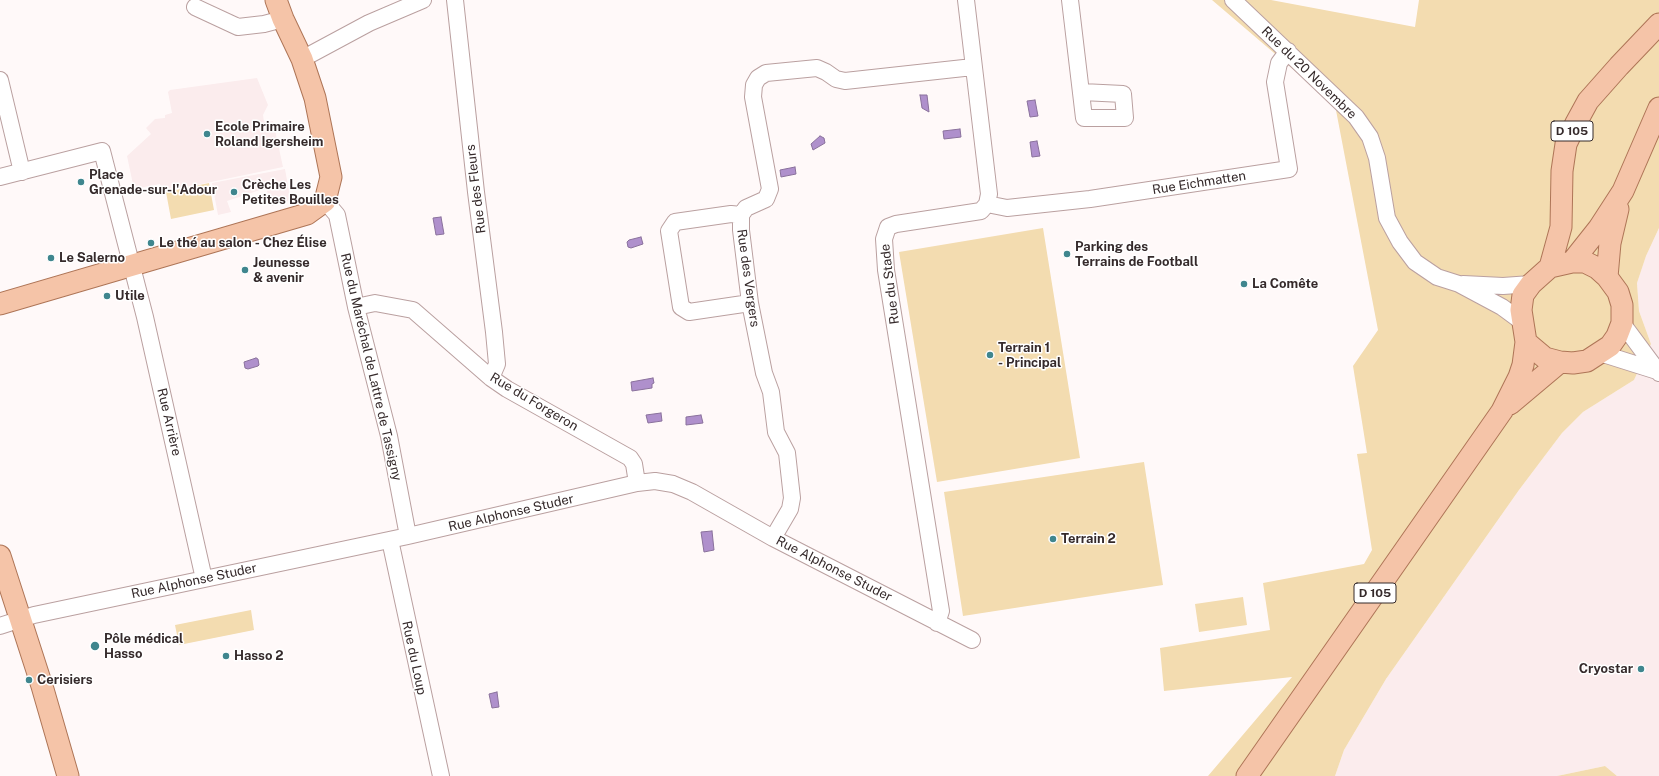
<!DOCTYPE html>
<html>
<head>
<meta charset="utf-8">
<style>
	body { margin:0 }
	canvas { display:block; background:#fff9f9 }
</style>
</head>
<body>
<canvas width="1659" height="776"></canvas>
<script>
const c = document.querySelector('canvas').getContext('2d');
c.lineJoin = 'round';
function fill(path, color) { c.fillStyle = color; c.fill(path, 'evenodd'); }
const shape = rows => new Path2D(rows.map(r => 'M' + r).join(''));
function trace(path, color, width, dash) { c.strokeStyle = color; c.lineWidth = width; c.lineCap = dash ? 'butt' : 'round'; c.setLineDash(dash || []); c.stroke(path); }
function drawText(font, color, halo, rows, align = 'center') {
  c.font = font + ' "Public Sans",sans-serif'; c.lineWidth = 3; c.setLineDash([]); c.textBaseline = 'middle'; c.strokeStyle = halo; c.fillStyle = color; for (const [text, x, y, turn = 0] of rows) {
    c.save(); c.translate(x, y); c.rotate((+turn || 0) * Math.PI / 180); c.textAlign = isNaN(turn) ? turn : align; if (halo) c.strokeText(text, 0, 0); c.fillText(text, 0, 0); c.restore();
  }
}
const built = shape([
	[257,78,268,105,263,115,264,122,273,121,283,167,163,192,160,184,134,189,127,156,151,134,146,128,155,119,165,118,165,115,172,113,168,92,170,90],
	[285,169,290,197,288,201,272,206,266,188,227,201,231,212,218,215,212,183],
	[1659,228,1659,776,1617,776,1605,766,1557,776,1335,776,1344,750,1386,679,1519,490,1562,433,1583,412,1634,380,1651,344,1639,311,1637,283,1646,256]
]);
const green = shape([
	[1212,0,1271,0,1415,27,1419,0,1659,0,1659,228,1646,256,1637,283,1639,311,1651,344,1634,380,1583,412,1562,433,1519,490,1386,679,1344,750,1335,776,1208,776,1292,677,1164,691,1160,648,1270,630,1263,583,1364,564,1372,550,1357,454,1367,453,1353,366,1378,330,1335,105],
	[209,183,214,210,171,219,166,192],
	[1043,228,1080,458,937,482,899,252],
	[1144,462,1163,585,963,616,944,492],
	[1243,597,1247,625,1199,632,1195,604],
	[251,610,254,630,179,645,175,625],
	[1605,766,1617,776,1557,776]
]);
const water = shape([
	[920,95,927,95,929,112,922,108,920,95],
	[1035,100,1038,116,1030,117,1027,101,1035,100],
	[960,129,961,137,944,139,943,131,960,129],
	[820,136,824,138,825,143,813,150,811,144,820,136],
	[1037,141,1040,156,1032,157,1030,142,1037,141],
	[795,167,796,174,781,177,780,170,795,167],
	[441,217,444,234,436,235,433,218,441,217],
	[641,237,643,244,631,248,628,247,627,242,629,240,641,237],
	[256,358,258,359,259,365,258,366,248,369,245,368,244,362,256,358],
	[653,378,654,383,652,384,652,388,632,391,631,382,653,378],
	[661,413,662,421,648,423,646,415,661,413],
	[701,415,703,423,686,425,686,417,701,415],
	[712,531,714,550,704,552,701,532,712,531],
	[497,692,499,707,492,708,489,694,497,692]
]);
const minor = shape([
	[455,0,476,192,494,332,497,364,491,378],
	[1070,0,1084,118,1125,118,1123,94,1082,92],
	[1233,0,1356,117,1370,137,1377,158,1387,218,1400,242,1415,262,1437,277,1459,284,1502,307,1521,321],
	[195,7,238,27,264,24,283,19],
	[302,59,369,23,423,0],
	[0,80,22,172],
	[0,177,102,151,145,317,204,579],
	[325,201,337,215,356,307,389,436,408,536],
	[987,204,1007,208,1090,199,1289,169,1275,82,1279,63,1288,51],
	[741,215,731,214,675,222,669,231,681,307,689,312,750,303],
	[1463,284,1503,286,1531,284],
	[356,307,375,303,413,310,491,378,507,389,630,458,634,464,637,483],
	[1622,323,1659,373],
	[1600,353,1657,371],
	[773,538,790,509,792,498,787,453,776,432,771,392,764,373,750,303,741,230,741,215,746,208,766,199,770,189,753,97,754,85,758,78,766,73,817,68,826,72,836,79,845,81,973,67],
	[390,540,441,776],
	[937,623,941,611,886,270,884,239,888,227,896,224,981,211,987,204,989,194,966,0],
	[0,626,34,615,408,536,637,483,655,481,673,484,692,492,773,538,972,640]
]);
const major = shape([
	[1572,262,1599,228,1623,191,1659,108],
	[1550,267,1561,227,1562,171,1566,144,1576,123,1588,101,1619,66,1659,24],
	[1607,277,1610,243,1618,209],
	[0,304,307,214,325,201,331,177,315,98,302,59,283,19,276,0],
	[1510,404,1560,362],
	[0,556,42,686,68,776],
	[1247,776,1502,411,1519,377,1523,365,1526,342,1521,310,1523,295,1531,284,1550,267,1572,262,1585,262,1597,268,1607,277,1618,292,1622,305,1622,323,1617,336,1610,346,1587,361,1573,363,1560,362,1545,358,1526,342]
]);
const markers = [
	[207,134,4,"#3f868e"],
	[81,182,4,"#3f868e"],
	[234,192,4,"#3f868e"],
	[151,243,4,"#3f868e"],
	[1067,254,4,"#3f868e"],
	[51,258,4,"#3f868e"],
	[245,270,4,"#3f868e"],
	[1244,284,4,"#3f868e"],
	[107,296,4,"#3f868e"],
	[990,355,4,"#3f868e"],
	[1053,539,4,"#3f868e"],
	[95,646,5,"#3f868e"],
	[226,656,4,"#3f868e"],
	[1641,669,4,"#3f868e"],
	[29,680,4,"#3f868e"]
];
const shields = [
	[1572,131,42],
	[1375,593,42]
];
const shieldNames = [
	["D 105",1572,131],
	["D 105",1375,593]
];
const streetNames = [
	["Rue du 20 Novembre",1309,73,44],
	["Rue Eichmatten",1199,183,-9],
	["Rue des Fleurs",476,189,-97],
	["Rue des Vergers",748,278,82],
	["Rue du Stade",890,284,-97],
	["Rue du Maréchal de Lattre de Tassigny",371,367,77],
	["Rue du Forgeron",534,402,31],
	["Rue Arrière",169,422,77],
	["Rue Alphonse Studer",511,513,-13],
	["Rue Alphonse Studer",834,569,27],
	["Rue Alphonse Studer",194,581,-12],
	["Rue du Loup",414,658,78]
];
const poiNames = [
	["Ecole Primaire",215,127],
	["Roland Igersheim",215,142],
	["Place",89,175],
	["Grenade-sur-l'Adour",89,190],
	["Crèche Les",242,185],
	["Petites Bouilles",242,200],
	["Le thé au salon - Chez Élise",159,243],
	["Parking des",1075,247],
	["Terrains de Football",1075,262],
	["Le Salerno",59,258],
	["Jeunesse",253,263],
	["& avenir",253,278],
	["La Comête",1252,284],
	["Utile",115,296],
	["Terrain 1",998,348],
	["- Principal",998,363],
	["Terrain 2",1061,539],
	["Pôle médical",104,639],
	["Hasso",104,654],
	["Hasso 2",234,656],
	["Cryostar",1633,669,"right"],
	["Cerisiers",37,680]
];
fill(built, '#fbeced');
fill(green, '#f3dcb0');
fill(water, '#af90cc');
trace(water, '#8a719c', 1);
trace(minor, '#baa0a0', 18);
trace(major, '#ae7557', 23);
trace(minor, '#fff', 16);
trace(major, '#f5c4a8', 21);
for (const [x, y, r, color] of markers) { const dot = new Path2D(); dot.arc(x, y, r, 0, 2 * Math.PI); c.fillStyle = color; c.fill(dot); trace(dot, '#fff', 1.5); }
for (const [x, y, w] of shields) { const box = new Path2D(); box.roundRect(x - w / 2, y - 10, w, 20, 3); c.fillStyle = '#fff'; c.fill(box); trace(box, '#352a2b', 1); }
drawText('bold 12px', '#352a2b', null, shieldNames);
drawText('13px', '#352a2b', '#fff', streetNames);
drawText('bold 13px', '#352a2b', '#fff', poiNames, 'left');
</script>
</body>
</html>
